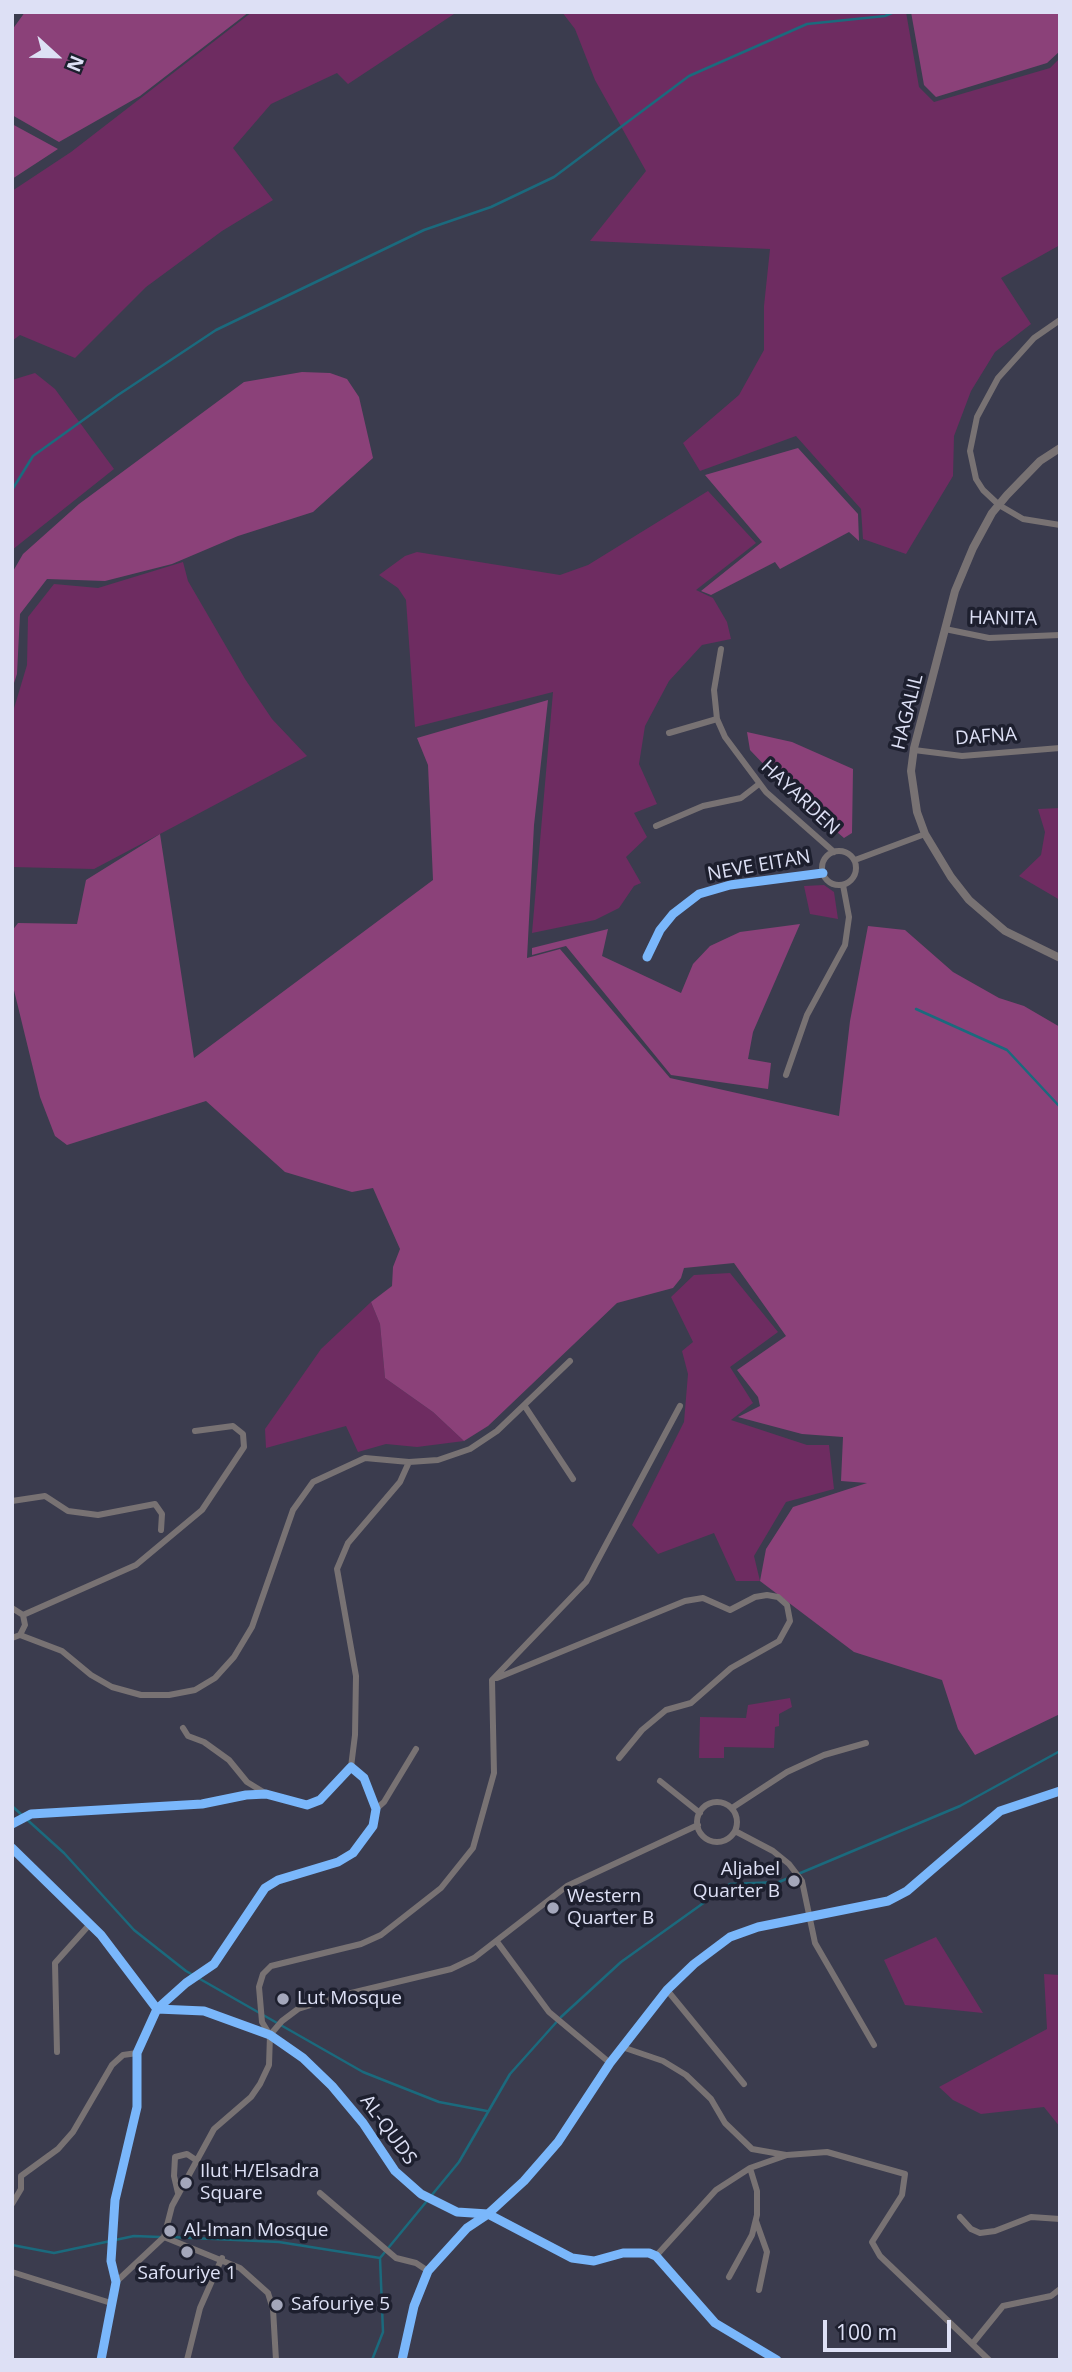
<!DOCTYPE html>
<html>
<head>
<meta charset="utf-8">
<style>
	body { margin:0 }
	#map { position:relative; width:1072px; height:2372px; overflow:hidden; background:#3b3c4e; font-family:"Open Sans",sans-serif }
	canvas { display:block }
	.frame { position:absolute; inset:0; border:14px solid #dde0f5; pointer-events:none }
	.north { position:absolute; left:21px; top:21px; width:70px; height:70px; -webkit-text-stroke:5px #1d1f2e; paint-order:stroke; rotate:112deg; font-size:19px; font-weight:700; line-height:28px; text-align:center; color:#dde0f5 }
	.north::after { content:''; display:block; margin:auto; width:24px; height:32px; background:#dde0f5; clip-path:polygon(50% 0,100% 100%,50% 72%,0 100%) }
	.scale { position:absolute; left:823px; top:2320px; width:128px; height:32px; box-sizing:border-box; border:4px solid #dde0f5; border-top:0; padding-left:9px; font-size:21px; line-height:24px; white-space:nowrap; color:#dde0f5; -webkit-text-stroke:5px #1d1f2e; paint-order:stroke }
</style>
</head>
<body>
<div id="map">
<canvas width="1072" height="2372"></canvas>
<div class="frame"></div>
<div class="north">N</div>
<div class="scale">100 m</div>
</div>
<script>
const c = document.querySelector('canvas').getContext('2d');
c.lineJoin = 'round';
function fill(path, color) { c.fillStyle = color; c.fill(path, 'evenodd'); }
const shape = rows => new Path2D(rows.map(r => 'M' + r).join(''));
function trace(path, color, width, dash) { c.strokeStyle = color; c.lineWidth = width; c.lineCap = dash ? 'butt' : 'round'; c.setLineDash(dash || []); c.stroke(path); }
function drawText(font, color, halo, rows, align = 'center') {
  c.font = font + ' "Open Sans",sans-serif'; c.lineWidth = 7; c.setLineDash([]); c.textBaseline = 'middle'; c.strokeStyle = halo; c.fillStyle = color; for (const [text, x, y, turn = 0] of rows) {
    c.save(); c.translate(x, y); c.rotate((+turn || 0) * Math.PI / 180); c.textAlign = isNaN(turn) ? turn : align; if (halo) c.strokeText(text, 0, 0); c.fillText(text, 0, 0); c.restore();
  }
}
const green = shape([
	[252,12,457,12,348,84,337,73,271,104,233,148,273,200,222,231,146,287,75,358,20,335,12,341,12,191,71,152],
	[562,12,906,12,919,87,934,102,1050,68,1060,58,1060,245,1001,278,1031,324,995,352,971,391,954,436,953,476,906,554,863,539,861,509,796,436,700,471,683,443,739,395,764,350,764,306,770,249,590,241,646,171,595,80,575,29],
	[35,373,55,389,114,469,12,550,12,380],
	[708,491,756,543,696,590,713,598,727,622,731,639,702,645,669,681,645,726,639,764,657,804,634,813,647,837,626,857,641,883,634,886,619,908,595,920,532,933,553,692,415,727,406,600,398,588,379,575,405,556,417,552,560,575,588,565],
	[183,562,188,581,245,679,272,719,307,756,94,869,12,867,12,715,27,665,28,617,54,584,98,588],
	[1060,808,1060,900,1019,876,1041,855,1045,832,1038,809],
	[824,885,834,892,838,919,810,914,804,886],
	[730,1273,778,1332,730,1367,753,1403,731,1420,807,1445,829,1445,834,1489,786,1502,754,1556,760,1581,736,1581,714,1533,658,1554,632,1525,684,1422,688,1374,682,1351,693,1342,671,1297,694,1275],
	[371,1302,380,1324,385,1378,433,1412,464,1441,417,1447,386,1444,358,1452,346,1426,266,1448,265,1429,321,1349],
	[790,1698,792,1707,779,1714,779,1726,775,1727,774,1748,724,1747,724,1758,699,1758,700,1717,746,1718,748,1705],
	[936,1937,983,2013,905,2005,884,1960],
	[1044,1974,1060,1975,1060,2127,1044,2107,981,2114,953,2100,939,2087,1047,2029]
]);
const forest = shape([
	[25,12,249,12,140,96,59,142,12,115,12,30],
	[911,12,1060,12,1060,51,1047,63,936,97,924,85],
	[12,124,58,149,12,179],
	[302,372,330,373,347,379,359,397,373,458,313,512,238,536,172,564,105,581,47,579,20,614,17,674,12,689,12,573,23,554,79,504,244,382],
	[798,448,858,514,859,541,849,532,780,569,775,562,711,595,701,591,762,542,705,475],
	[548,700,534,825,527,958,560,949,670,1078,839,1116,850,1021,868,926,905,930,953,972,999,998,1024,1006,1060,1027,1060,1714,975,1755,958,1729,942,1680,854,1652,760,1581,766,1549,793,1507,867,1483,841,1481,843,1437,802,1434,738,1417,760,1406,758,1397,737,1370,786,1336,734,1263,684,1268,681,1278,673,1288,617,1303,488,1426,464,1441,433,1412,385,1378,380,1324,371,1302,392,1286,393,1267,400,1249,373,1188,352,1192,285,1172,206,1101,67,1145,55,1136,40,1097,12,982,12,931,18,923,77,924,86,880,160,834,194,1058,433,880,428,765,417,738],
	[747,732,792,742,853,769,852,833,844,838,789,791,750,750],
	[800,924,753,1032,748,1059,771,1063,768,1089,671,1075,566,946,532,955,532,948,608,929,602,956,681,993,693,964,710,946,740,932]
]);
const stream = shape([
	[12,490,33,456,118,395,216,330,424,230,491,207,554,177,689,76,807,24,885,16,894,12],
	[916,1009,1007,1050,1060,1107],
	[12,1806,64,1853,134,1930,186,1971,363,2072,439,2102,487,2111],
	[171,2237,279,2242,380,2258],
	[12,2245,54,2253,134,2236,160,2237],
	[372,2360,383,2332,380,2258,459,2162,510,2074,561,2017,621,1962,730,1884,779,1882,960,1806,1060,1751]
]);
const minor = shape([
	[1060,320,1034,338,998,378,977,417,970,451,976,479,983,490,999,505,1023,519,1060,525],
	[945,629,989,638,1060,635],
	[721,649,714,690,717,719,725,737,766,792,834,852],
	[669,733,717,719],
	[914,750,962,756,1060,748],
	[656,826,703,806,741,798,759,784],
	'822 868a17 17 0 1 1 34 0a17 17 0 1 1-34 0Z',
	[855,860,925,834],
	[647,957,660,930,673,914,699,894,730,885,823,873],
	[786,1075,807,1015,845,945,849,917,843,885],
	[524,1405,573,1479],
	[12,1501,45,1496,68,1511,98,1515,155,1504,162,1514,161,1530],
	[12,1608,23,1615,25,1625,20,1635,12,1638],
	[23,1615,136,1565,202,1510,244,1447,243,1434,233,1426,195,1431],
	[20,1635,62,1651,91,1675,112,1687,141,1695,169,1695,195,1690,215,1678,234,1657,252,1627,293,1510,313,1482,365,1458,409,1462],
	[497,1678,685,1601,703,1598,730,1610,755,1597,767,1595,778,1597,787,1605,790,1621,779,1641,731,1668,691,1703,666,1710,642,1730,619,1758],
	[183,1728,188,1736,204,1742,229,1760,247,1782,265,1793],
	[351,1767,355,1735,356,1676,337,1569,348,1543,400,1482,409,1462,438,1460,470,1449,497,1431,570,1361],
	[660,1781,700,1813],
	'697 1822a20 20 0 1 1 40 0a20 20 0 1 1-40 0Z',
	[732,1808,787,1772,824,1755,866,1743],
	[376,1809,384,1802,416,1749],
	[12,1824,31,1814,202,1804,246,1795,266,1794,307,1805,320,1800,351,1767,364,1778,376,1809,373,1826,353,1853,338,1862,278,1880,265,1888,214,1964,186,1983,157,2009,137,2053,137,2107,115,2200,111,2261,116,2282,101,2360],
	[735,1831,773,1851,789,1864,802,1881,815,1943,874,2045],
	[12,1848,101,1935,157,2009,204,2011,270,2035,303,2058,332,2086,363,2123,395,2171,421,2194,457,2212,488,2214,572,2258,594,2261,623,2253,649,2253,656,2256,715,2323,777,2360],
	[498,1943,549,2012,610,2063],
	[667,1990,744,2084],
	[270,2035,262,2022,259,1987,263,1974,271,1966,361,1944,381,1935,441,1888,473,1848,494,1773,492,1680,586,1582,680,1406],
	[622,2047,663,2061,686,2075,711,2099,725,2123,752,2149,786,2155],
	[57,2052,55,1963,90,1924],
	[178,2193,174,2176,175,2157,187,2154,196,2160],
	[320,2193,396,2258,416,2263,428,2271],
	[12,2204,21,2189,21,2176,58,2149,73,2132,112,2065,123,2055,137,2053],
	[960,2217,971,2229,980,2233,995,2231,1031,2217,1060,2219],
	[756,2221,767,2252,759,2290],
	[164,2237,240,2268,268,2293,273,2309,276,2360],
	[656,2256,716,2190,750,2168,787,2155,827,2152,905,2174,902,2195,872,2242,880,2256,989,2360],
	[12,2272,111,2303],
	[729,2277,752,2235,757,2215,757,2191,750,2168],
	[116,2282,164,2237,172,2206,214,2129,251,2097,260,2084,269,2065,270,2035,282,2021,298,2009,347,1994,451,1969,474,1958,567,1886,698,1825],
	[973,2343,1003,2306,1051,2296,1060,2289],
	[187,2360,200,2308,222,2258],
	[402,2360,414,2306,428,2271,467,2228,488,2214,524,2181,558,2142,610,2063,667,1990,694,1964,730,1937,758,1927,888,1901,907,1891,1000,1811,1060,1791]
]);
const tertiary = shape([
	[1060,448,1040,461,1007,495,992,513,973,548,955,591,914,748,911,771,917,812,925,834,951,877,969,900,1005,931,1060,958]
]);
const cycleway = shape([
	[647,957,660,930,673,914,699,894,730,885,823,873],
	[12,1824,31,1814,202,1804,246,1795,266,1794,307,1805,320,1800,351,1767,364,1778,376,1809,373,1826,353,1853,338,1862,278,1880,265,1888,214,1964,186,1983,157,2009,137,2053,137,2107,115,2200,111,2261,116,2282,101,2360],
	[12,1848,101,1935,157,2009,204,2011,270,2035,303,2058,332,2086,363,2123,395,2171,421,2194,457,2212,488,2214,572,2258,594,2261,623,2253,649,2253,656,2256,715,2323,777,2360],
	[402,2360,414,2306,428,2271,467,2228,488,2214,524,2181,558,2142,610,2063,667,1990,694,1964,730,1937,758,1927,888,1901,907,1891,1000,1811,1060,1791]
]);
const markers = [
	[794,1881,7,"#a4a7bb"],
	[553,1908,7,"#a4a7bb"],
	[283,1999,7,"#a4a7bb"],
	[186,2183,7,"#a4a7bb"],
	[170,2231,7,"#a4a7bb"],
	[187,2252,7,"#a4a7bb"],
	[277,2305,7,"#a4a7bb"]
];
const streetNames = [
	["HANITA",1003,619,1],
	["HAGALIL",908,712,-76],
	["DAFNA",986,737,-4],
	["HAYARDEN",800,798,43],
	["NEVE EITAN",759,866,-10],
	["AL-QUDS",388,2130,54]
];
const poiNames = [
	["Aljabel",780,1870,"right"],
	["Quarter B",780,1892,"right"],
	["Western",567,1897],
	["Quarter B",567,1919],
	["Lut Mosque",297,1999],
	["Ilut H/Elsadra",200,2172],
	["Square",200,2194],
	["Al-Iman Mosque",184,2231],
	["Safouriye 1",187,2274,"center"],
	["Safouriye 5",291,2305]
];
fill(green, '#6e2c61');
fill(forest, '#8b4179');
trace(stream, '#1b6a7d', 2.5);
trace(minor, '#787273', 6);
trace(tertiary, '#787273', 8);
trace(cycleway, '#7ab7fb', 9);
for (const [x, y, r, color] of markers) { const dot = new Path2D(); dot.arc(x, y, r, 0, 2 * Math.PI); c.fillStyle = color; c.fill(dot); trace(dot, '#1d1f2e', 2.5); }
drawText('19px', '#dde0f5', '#1d1f2e', streetNames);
drawText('19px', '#dde0f5', '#1d1f2e', poiNames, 'left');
</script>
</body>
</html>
